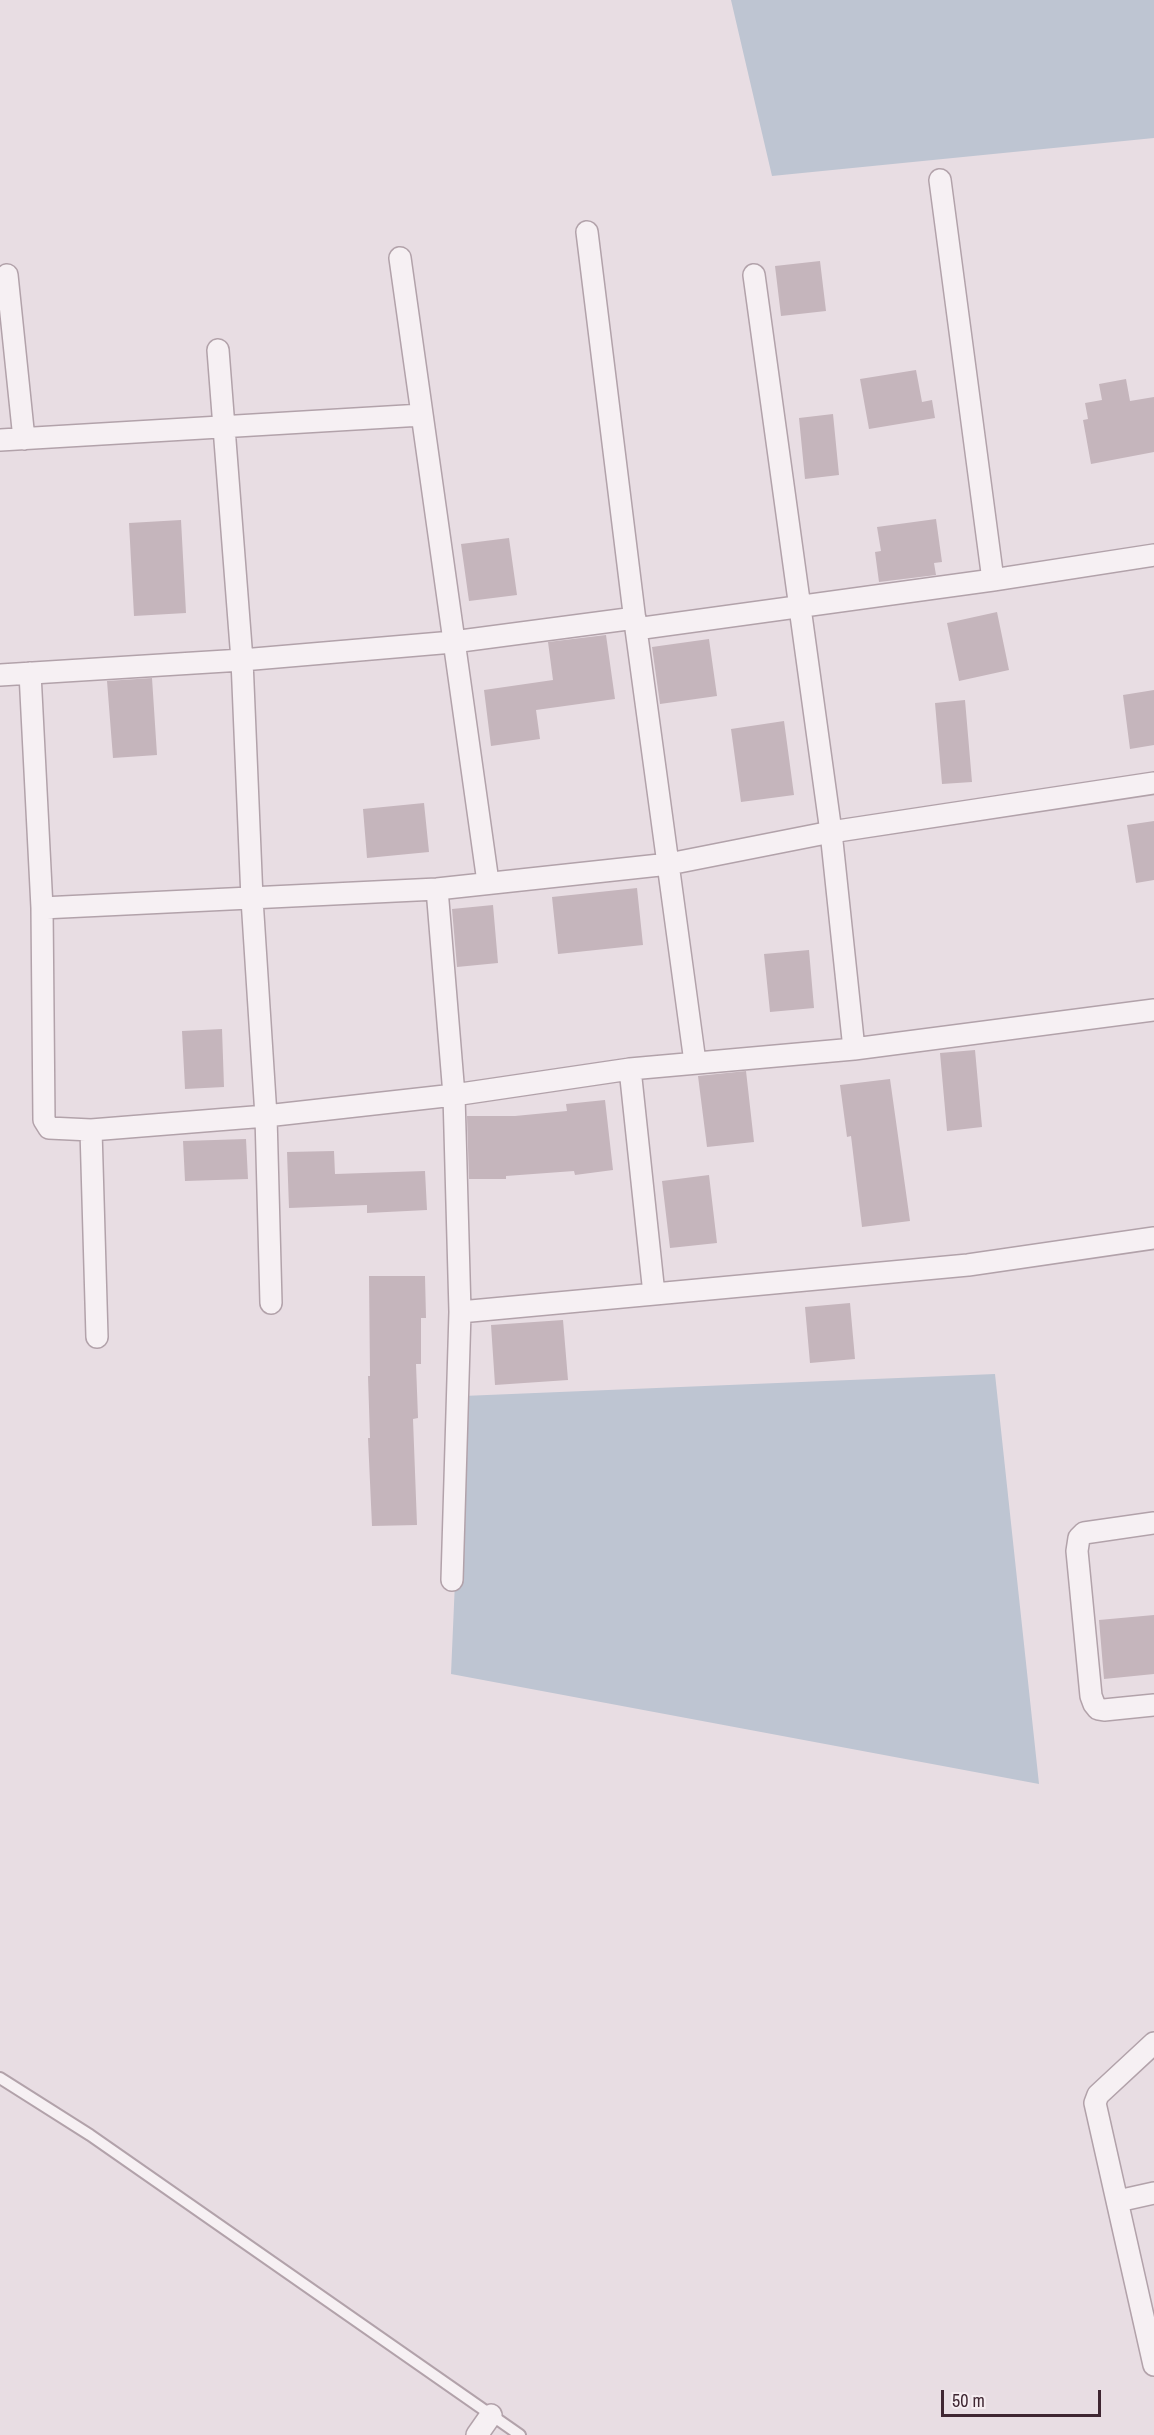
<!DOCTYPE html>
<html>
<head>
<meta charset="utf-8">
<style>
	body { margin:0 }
	#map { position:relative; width:1154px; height:2435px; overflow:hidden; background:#e8dde3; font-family:"Archivo Narrow",sans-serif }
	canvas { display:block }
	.scale { position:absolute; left:941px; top:2390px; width:160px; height:27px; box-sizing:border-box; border:3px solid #3f2632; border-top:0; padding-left:8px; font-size:18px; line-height:21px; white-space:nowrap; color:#3f2632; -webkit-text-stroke:4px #f6edf1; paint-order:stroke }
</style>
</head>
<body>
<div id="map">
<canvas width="1154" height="2435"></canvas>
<div class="scale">50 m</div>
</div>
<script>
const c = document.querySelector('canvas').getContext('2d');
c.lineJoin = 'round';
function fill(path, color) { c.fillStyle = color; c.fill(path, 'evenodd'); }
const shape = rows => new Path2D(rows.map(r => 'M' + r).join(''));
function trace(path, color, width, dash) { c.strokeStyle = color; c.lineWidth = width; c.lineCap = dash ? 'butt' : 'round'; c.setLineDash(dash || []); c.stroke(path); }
const green = shape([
	[731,0,1154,0,1154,138,772,176],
	[995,1374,1039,1784,451,1674,463,1396]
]);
const building = shape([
	[820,261,826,311,781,316,775,266],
	[916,370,922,402,932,400,935,418,869,429,860,379],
	[1126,379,1130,401,1154,397,1154,452,1091,464,1083,420,1088,419,1085,403,1102,400,1099,384],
	[833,414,839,475,805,479,799,418],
	[936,519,942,562,934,563,936,575,879,582,875,552,881,551,877,527],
	[181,520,186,613,134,616,129,523],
	[509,538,517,595,469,601,461,544],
	[997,612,1009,670,959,681,947,623],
	[606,635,615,699,536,710,540,739,491,746,484,690,553,680,548,642],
	[709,639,717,696,660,704,652,647],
	[152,678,157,755,113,758,107,681],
	[1154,690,1154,745,1130,749,1123,695],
	[965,700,972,782,942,784,935,703],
	[784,721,794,795,741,802,731,729],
	[424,803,429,852,367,858,363,809],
	[1154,821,1154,880,1136,883,1127,825],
	[637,888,643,945,558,954,552,897],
	[493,905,498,963,457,967,452,909],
	[809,950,814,1008,770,1012,764,954],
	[222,1029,224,1087,185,1089,182,1031],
	[975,1050,982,1127,947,1131,940,1053],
	[746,1071,754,1142,707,1147,698,1076],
	[890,1079,910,1221,862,1227,851,1136,847,1137,840,1085],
	[605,1100,613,1170,575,1175,574,1171,506,1176,506,1179,469,1179,467,1116,515,1116,567,1111,566,1104],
	[246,1139,248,1179,185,1181,183,1141],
	[334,1151,335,1174,425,1171,427,1210,367,1213,367,1205,289,1208,287,1152],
	[709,1175,717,1243,670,1248,662,1181],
	[369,1276,425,1276,426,1318,421,1318,421,1364,416,1364,418,1418,413,1419,417,1525,372,1526,368,1438,370,1438,368,1376,370,1376],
	[850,1303,855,1359,810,1363,805,1307],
	[563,1320,568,1380,495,1385,491,1325],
	[1154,1615,1154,1674,1104,1679,1099,1620]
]);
const lane = shape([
	[0,2078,90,2135,520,2435]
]);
const street = shape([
	[940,180,993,580],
	[587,232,636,629,695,1062],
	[400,258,488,882],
	[7,275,24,439],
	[754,275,831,832,854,1049],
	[218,350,242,660,252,899,266,1116,271,1303],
	[0,440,422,415],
	[636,629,993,580,1154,555],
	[30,673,42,908,44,1120,49,1128,91,1130,266,1116,454,1095,630,1069,854,1049,1154,1010],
	[0,675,242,660,453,642,635,618],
	[437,889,454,1095,460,1312,452,1580],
	[42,908,437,889,669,864,831,832,1154,783],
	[630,1069,654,1294],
	[91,1130,97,1337],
	[460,1312,968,1265,1154,1238],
	[1154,1523,1084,1533,1079,1538,1077,1551,1091,1696,1094,1704,1098,1709,1104,1710,1154,1705],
	[1154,2043,1098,2095,1095,2103,1154,2365],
	[1118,2201,1154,2193],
	[477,2435,491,2415]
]);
fill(green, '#bec5d2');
fill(building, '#c5b5bc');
trace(lane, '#b2a2aa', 14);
trace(street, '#b2a2aa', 24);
trace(lane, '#f6f0f3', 10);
trace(street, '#f6f0f3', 21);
</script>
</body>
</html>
